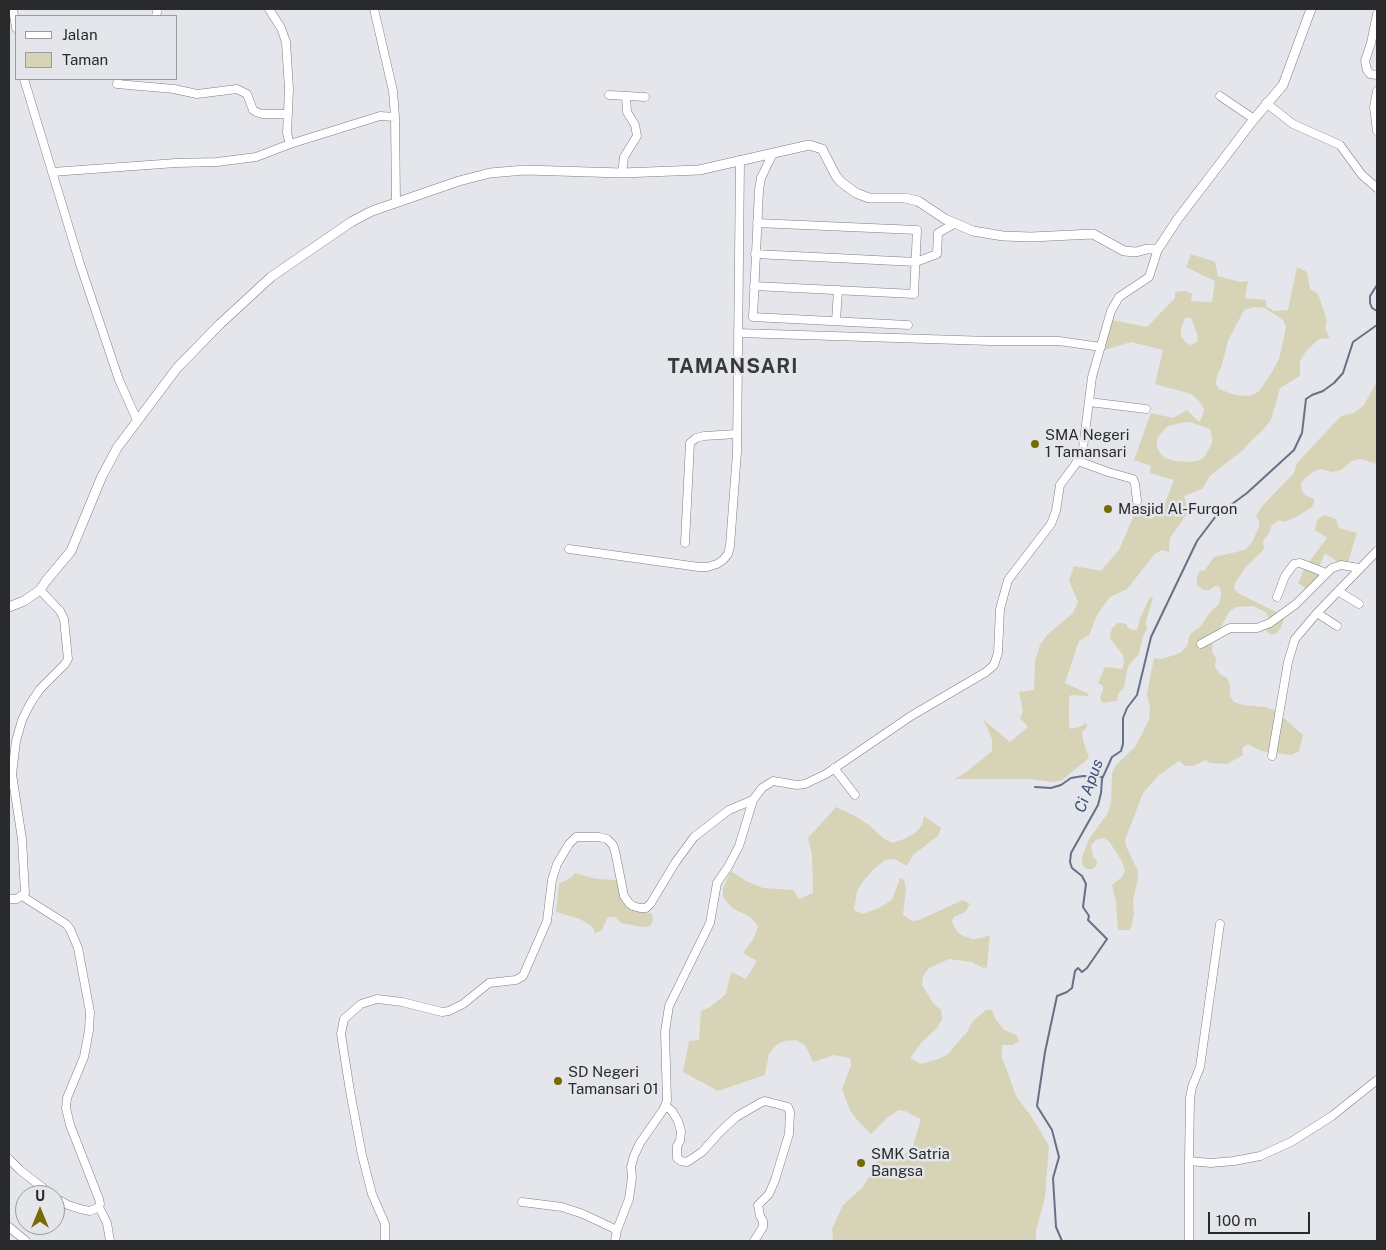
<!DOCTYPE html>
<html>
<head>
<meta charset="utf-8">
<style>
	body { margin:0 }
	#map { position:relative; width:1386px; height:1250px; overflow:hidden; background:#e4e6eb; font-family:"Public Sans",sans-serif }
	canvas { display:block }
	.frame { position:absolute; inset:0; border:10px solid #292a2c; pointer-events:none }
	.legend { position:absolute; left:15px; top:15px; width:162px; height:65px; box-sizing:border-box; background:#e4e6eb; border:1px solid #999b9f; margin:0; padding:6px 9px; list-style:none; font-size:15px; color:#292a2c }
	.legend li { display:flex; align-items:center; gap:10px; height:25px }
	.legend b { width:25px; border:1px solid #999b9f }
	.north { position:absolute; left:15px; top:1185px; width:50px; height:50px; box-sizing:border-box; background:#e4e6eb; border:1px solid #999b9f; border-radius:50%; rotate:0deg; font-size:14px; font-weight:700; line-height:20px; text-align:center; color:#292a2c }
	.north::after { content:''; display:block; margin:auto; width:18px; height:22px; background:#776a02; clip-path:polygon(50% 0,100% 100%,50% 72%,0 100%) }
	.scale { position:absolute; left:1208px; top:1212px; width:102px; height:22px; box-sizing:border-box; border:2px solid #292a2c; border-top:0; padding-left:6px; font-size:15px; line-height:18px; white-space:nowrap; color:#292a2c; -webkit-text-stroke:4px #e4e6eb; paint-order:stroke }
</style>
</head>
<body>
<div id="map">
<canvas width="1386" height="1250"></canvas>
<div class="frame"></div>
<ul class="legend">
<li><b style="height:6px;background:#fff"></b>Jalan</li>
<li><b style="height:14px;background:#d7d3b7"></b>Taman</li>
</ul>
<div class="north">U</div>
<div class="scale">100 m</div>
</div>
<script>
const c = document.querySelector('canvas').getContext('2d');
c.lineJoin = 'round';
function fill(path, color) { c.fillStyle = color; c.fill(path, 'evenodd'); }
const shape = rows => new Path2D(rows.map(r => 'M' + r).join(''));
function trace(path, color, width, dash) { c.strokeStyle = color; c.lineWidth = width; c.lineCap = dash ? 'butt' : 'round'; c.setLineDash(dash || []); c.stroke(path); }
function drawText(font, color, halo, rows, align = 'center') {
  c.font = font + ' "Public Sans",sans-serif'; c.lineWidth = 5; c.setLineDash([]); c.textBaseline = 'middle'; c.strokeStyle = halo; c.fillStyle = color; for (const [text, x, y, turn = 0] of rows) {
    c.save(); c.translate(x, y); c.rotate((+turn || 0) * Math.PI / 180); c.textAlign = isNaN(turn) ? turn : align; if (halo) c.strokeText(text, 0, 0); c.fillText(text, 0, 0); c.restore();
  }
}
const green = shape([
	[1191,254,1215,262,1218,276,1240,282,1248,281,1245,298,1266,300,1266,306,1274,311,1288,310,1297,267,1307,272,1310,289,1318,294,1327,320,1325,329,1330,338,1319,339,1306,351,1300,361,1300,376,1280,388,1271,420,1262,431,1253,439,1243,450,1210,476,1202,489,1184,496,1188,512,1170,538,1169,552,1162,550,1155,554,1127,589,1110,597,1098,613,1089,635,1079,641,1065,683,1089,694,1088,696,1071,695,1069,698,1069,726,1071,729,1082,726,1086,722,1087,727,1082,732,1083,740,1089,758,1062,780,1055,782,1029,779,954,779,965,773,992,751,992,739,983,719,1010,742,1028,727,1020,718,1023,711,1019,692,1034,690,1035,661,1040,645,1047,635,1073,613,1078,602,1069,581,1074,566,1101,571,1119,550,1135,513,1152,519,1157,508,1164,506,1174,480,1150,473,1151,466,1134,460,1151,413,1173,418,1187,410,1199,422,1202,417,1204,409,1199,401,1191,394,1155,384,1163,350,1131,342,1101,351,1112,320,1147,327,1175,298,1175,292,1185,291,1192,294,1191,301,1212,302,1215,281,1186,267],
	[1254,307,1265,308,1283,320,1286,327,1284,337,1279,359,1272,372,1260,390,1255,394,1249,396,1235,395,1219,389,1216,384,1217,375,1221,368,1228,341,1244,310],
	[1185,318,1191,318,1198,336,1197,342,1190,345,1185,342,1181,336,1181,329],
	[1190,422,1210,429,1212,436,1212,443,1205,456,1200,460,1191,462,1175,461,1165,458,1160,453,1157,448,1157,439,1162,432,1168,426,1180,423],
	[1377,381,1377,464,1360,459,1352,461,1341,470,1333,472,1320,469,1313,472,1306,477,1301,483,1302,490,1305,495,1314,499,1314,503,1311,508,1292,519,1284,522,1279,520,1272,525,1268,535,1263,540,1264,549,1245,568,1235,583,1234,589,1238,593,1276,612,1287,609,1281,627,1277,633,1272,635,1267,632,1265,628,1271,620,1265,612,1253,606,1236,607,1229,612,1220,629,1213,634,1212,652,1216,658,1215,667,1220,674,1227,678,1230,684,1230,696,1234,702,1243,705,1266,707,1276,711,1303,735,1299,751,1291,755,1261,751,1248,744,1242,748,1243,755,1227,764,1210,763,1206,760,1193,766,1185,766,1179,761,1159,775,1143,793,1125,840,1126,846,1138,871,1138,879,1133,901,1134,914,1132,924,1130,930,1118,930,1116,902,1112,885,1122,877,1125,871,1122,862,1109,841,1103,838,1096,840,1091,845,1093,857,1097,861,1096,866,1092,869,1087,869,1082,864,1082,858,1089,839,1108,813,1111,803,1112,773,1116,765,1135,747,1149,720,1150,709,1147,694,1154,658,1162,659,1180,653,1187,646,1190,634,1200,627,1211,611,1219,604,1221,595,1220,587,1215,586,1210,590,1203,590,1197,585,1197,577,1200,571,1205,570,1214,557,1245,550,1252,542,1259,527,1259,521,1256,516,1263,505,1294,473,1297,463,1341,416,1354,413,1364,405],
	[1324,515,1336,519,1339,528,1357,533,1347,565,1341,564,1325,553,1319,567,1326,576,1311,592,1298,583,1305,567,1327,538,1315,530,1317,520],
	[1150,597,1153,598,1146,621,1147,629,1143,636,1139,654,1128,666,1124,687,1118,694,1117,701,1102,703,1100,697,1103,691,1103,686,1098,683,1105,667,1122,669,1124,663,1123,655,1111,640,1110,634,1113,627,1118,623,1123,623,1126,624,1128,628,1132,630,1137,630,1140,618],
	[836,807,855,816,869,825,883,838,892,843,904,839,915,833,922,825,924,816,941,828,938,836,913,855,907,866,894,859,885,860,875,868,864,880,857,891,854,910,862,914,879,908,892,900,900,878,904,880,906,889,903,915,912,921,919,920,963,900,970,904,965,912,954,917,952,922,956,930,961,935,973,939,982,938,990,935,987,967,983,968,972,962,949,959,929,968,923,976,922,985,933,1003,941,1010,942,1019,937,1028,922,1042,910,1058,921,1064,941,1058,949,1053,964,1035,966,1034,972,1022,986,1010,992,1010,996,1020,1004,1030,1016,1035,1019,1041,1012,1045,1002,1045,1002,1059,1005,1065,1016,1096,1031,1116,1049,1146,1045,1197,1036,1231,1036,1241,833,1241,832,1229,843,1205,862,1188,869,1177,877,1160,891,1159,904,1155,913,1146,921,1119,905,1111,899,1110,888,1117,871,1134,857,1120,850,1110,842,1089,851,1065,850,1058,834,1055,813,1062,805,1045,796,1040,784,1041,776,1045,769,1054,765,1075,718,1091,683,1072,689,1041,699,1040,701,1011,710,1007,726,994,731,972,746,979,757,961,743,953,754,938,758,926,750,917,732,908,723,897,723,888,731,871,746,881,763,888,793,890,799,899,813,893,812,856,808,838],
	[575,873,597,879,617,880,635,910,652,914,653,921,650,926,643,927,621,923,615,917,608,917,601,931,595,933,592,926,580,919,556,912,559,884,572,877]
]);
const stream = shape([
	[1377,285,1370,296,1370,303,1372,308,1377,311],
	[1035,787,1051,788,1061,785,1071,778,1083,776,1103,777],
	[1062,1241,1056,1227,1053,1178,1059,1157,1052,1130,1037,1106,1045,1052,1057,996,1067,992,1072,988,1075,971,1078,968,1082,972,1087,968,1107,939,1088,920,1089,916,1083,907,1086,884,1082,876,1072,868,1070,862,1071,853,1098,805,1101,793,1102,779,1112,757,1121,751,1123,744,1123,718,1127,708,1137,695,1151,637,1197,541,1216,516,1247,493,1294,450,1302,433,1306,399,1312,395,1323,391,1334,383,1343,373,1353,342,1377,325]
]);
const minor = shape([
	[13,9,16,28],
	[269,9,281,28,286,42,289,89,287,133,290,144],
	[374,9,393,91,395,117,396,201],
	[1377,14,1371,43,1365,61,1367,70,1370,74,1377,75],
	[156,16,157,12],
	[24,79,80,264,119,380,137,420],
	[118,79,117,84,174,89,197,94,237,89,247,94,253,110,256,112,262,114,288,114],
	[1377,91,1374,107,1377,131],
	[609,95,645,97],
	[1220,96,1254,119],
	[1266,103,1293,124,1340,145,1362,175,1377,188],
	[773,153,761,178,759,190,753,317,908,325],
	[52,172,176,163,217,162,256,157,290,144,380,116,395,117],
	[622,173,624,157,637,136,635,125,627,112,626,96],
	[755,254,916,262,937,254,938,233,954,224],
	[754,286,914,294,917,230,757,223],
	[836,321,838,290],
	[738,333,990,341,1059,341,1101,347],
	[1089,402,1146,409],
	[1078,461,1108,472,1133,479,1135,484,1137,501],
	[685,543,690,443,696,438,704,436,737,434],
	[569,549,699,567,707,567,717,564,723,560,728,554,730,546,737,452,740,160],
	[1338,591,1359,604],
	[1277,597,1285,576,1294,564,1300,563,1326,573],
	[1317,613,1337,626],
	[1201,644,1230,628,1257,628,1270,623,1296,604,1332,568,1341,565,1359,568],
	[1272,756,1288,662,1295,639,1317,613,1377,551],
	[834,768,855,795],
	[22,896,66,924,70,929,78,948,90,1012,89,1030,84,1057,67,1098,66,1108,70,1125,99,1199,100,1204,99,1207,107,1223,110,1241],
	[9,899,17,899,25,893,22,839,12,774,16,741,22,720,30,704,40,689,65,664,68,659,64,619,60,611,40,590],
	[666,1106,672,1111,678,1121,681,1131,680,1141,677,1146,677,1158,681,1161,687,1162,702,1152,720,1132,736,1117,760,1103,765,1101,788,1107,790,1112,789,1134,775,1180,769,1194,758,1205,760,1216,763,1221,763,1227,754,1241],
	[9,1159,20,1170,52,1195],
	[1189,1161,1190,1098,1192,1087,1200,1067,1220,924],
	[55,1198,68,1205,80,1209,90,1211,99,1207],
	[522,1202,562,1207,583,1214,617,1230],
	[9,1227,26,1241],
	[385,1241,385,1224,372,1194,362,1155,350,1091,341,1034,344,1019,361,1004,377,999,402,1002,442,1012,449,1011,463,1004,489,983,516,980,523,976,547,921,552,880,557,864,569,844,576,837,599,837,607,839,613,845,615,851,624,896,629,903,633,906,640,908,646,908,651,903,675,863,694,837,729,810,753,800],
	[615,1241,617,1230,629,1199,632,1177,631,1167,634,1156,640,1143,663,1110,667,1101,665,1032,669,1006,710,923,717,883,728,867,739,846,753,800,762,788,773,781,797,785,805,784,826,774,911,716,986,672,994,665,998,653,1000,609,1008,580,1051,524,1056,511,1060,485,1075,465,1083,448,1092,377,1111,311,1119,297,1149,277,1158,249],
	[1189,1241,1189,1161,1211,1163,1234,1161,1260,1156,1291,1142,1332,1116,1377,1080]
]);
const major = shape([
	[9,607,24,601,40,590,46,581,71,551,102,476,117,448,177,368,220,324,271,277,351,222,372,211,459,181,490,173,525,170,622,173,699,170,809,145,822,149,836,176,841,182,856,193,869,198,905,198,918,201,945,219,973,231,1003,236,1031,237,1093,234,1124,251,1136,252,1147,249,1158,249,1177,220,1254,119,1283,85,1311,9]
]);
const markers = [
	[1035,444,5,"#776a02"],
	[1108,509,5,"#776a02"],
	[558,1081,5,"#776a02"],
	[861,1163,5,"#776a02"]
];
const poiNames = [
	["SMA Negeri",1045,435],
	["1 Tamansari",1045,452],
	["Masjid Al-Furqon",1118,509],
	["SD Negeri",568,1072],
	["Tamansari 01",568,1089],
	["SMK Satria",871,1154],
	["Bangsa",871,1171]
];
const waterNames = [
	["Ci Apus",1089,786,-70]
];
const districtNames = [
	["TAMANSARI",733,367]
];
fill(green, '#d7d3b7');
trace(stream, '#677185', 2);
trace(minor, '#7d7f83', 9);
trace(major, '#7d7f83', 10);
trace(minor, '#fff', 8);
trace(major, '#fff', 9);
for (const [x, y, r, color] of markers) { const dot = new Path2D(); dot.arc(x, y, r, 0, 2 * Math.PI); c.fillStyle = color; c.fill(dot); trace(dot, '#e4e6eb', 2); }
drawText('15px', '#292a2c', '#e4e6eb', poiNames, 'left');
drawText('italic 16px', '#3e517b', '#e4e6eb', waterNames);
c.letterSpacing = '1px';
drawText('bold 20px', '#37393d', '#e4e6eb', districtNames);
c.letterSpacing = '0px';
</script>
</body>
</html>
